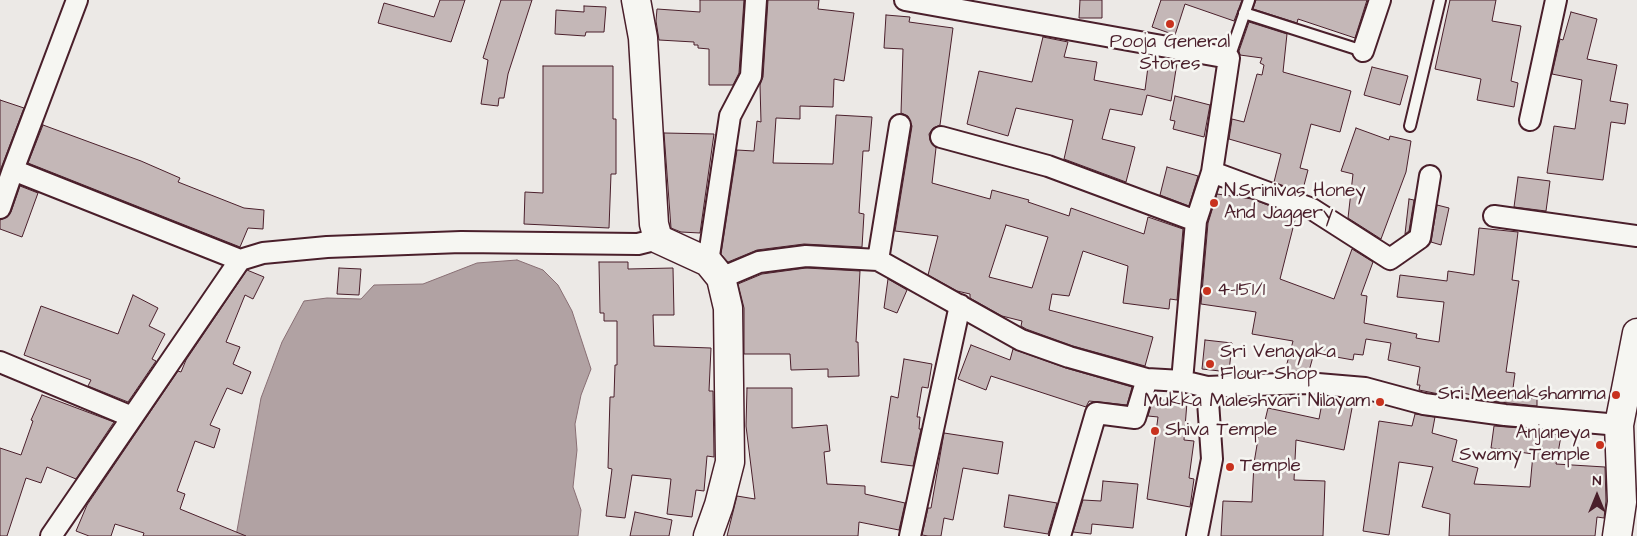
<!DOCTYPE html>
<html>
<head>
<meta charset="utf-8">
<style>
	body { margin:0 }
	#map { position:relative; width:1637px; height:536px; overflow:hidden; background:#ece9e6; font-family:"Architects Daughter",sans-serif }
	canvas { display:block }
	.north { position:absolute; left:1572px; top:471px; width:50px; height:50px; -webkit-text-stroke:4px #f6f6f2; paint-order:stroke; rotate:0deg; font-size:14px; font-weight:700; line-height:20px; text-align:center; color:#4a1f2b }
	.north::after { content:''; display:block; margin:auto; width:18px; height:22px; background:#4a1f2b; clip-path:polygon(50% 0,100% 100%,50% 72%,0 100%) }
</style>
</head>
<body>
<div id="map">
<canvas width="1637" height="536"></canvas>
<div class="north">N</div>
</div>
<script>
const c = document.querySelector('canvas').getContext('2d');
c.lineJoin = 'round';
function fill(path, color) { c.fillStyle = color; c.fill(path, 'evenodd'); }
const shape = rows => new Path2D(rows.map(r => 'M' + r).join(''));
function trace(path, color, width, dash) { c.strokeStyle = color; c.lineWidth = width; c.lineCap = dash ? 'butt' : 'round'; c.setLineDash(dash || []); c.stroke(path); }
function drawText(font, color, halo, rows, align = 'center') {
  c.font = font + ' "Architects Daughter",sans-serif'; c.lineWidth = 5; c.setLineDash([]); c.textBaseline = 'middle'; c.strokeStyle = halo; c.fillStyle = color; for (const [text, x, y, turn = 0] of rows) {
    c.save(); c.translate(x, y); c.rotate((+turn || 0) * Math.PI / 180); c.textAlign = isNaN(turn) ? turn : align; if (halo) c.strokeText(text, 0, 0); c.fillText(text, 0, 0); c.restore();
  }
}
const water = shape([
	[517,260,543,270,558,285,572,311,591,369,581,395,575,424,577,450,573,487,581,510,578,536,236,536,261,398,282,342,304,301,327,298,361,299,374,285,423,284,477,263,517,260]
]);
const building = shape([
	[440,0,465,0,451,42,378,23,384,3,434,17,440,0],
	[501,0,532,0,508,74,504,98,499,98,498,106,481,104,488,60,483,58,501,0],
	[700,0,744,0,739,73,733,85,709,85,709,49,698,48,698,45,694,45,694,42,659,40,656,21,657,9,700,12,700,0],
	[768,0,819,0,818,9,854,13,844,81,834,79,833,107,800,106,800,119,776,118,773,163,833,164,836,115,872,117,869,151,863,151,859,213,864,214,862,247,804,244,757,250,728,262,721,254,737,150,754,151,757,121,761,122,760,85,763,77,768,0],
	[1080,0,1102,0,1102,18,1079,18,1080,0],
	[1161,0,1242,0,1234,21,1185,4,1175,35,1152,27,1161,0],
	[1256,0,1367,0,1355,38,1298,19,1297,23,1253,9,1256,0],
	[1450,0,1496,0,1492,21,1521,26,1511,81,1518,83,1514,107,1477,100,1481,79,1435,69,1450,0],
	[584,6,606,7,604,32,586,32,585,36,555,34,556,10,584,12,584,6],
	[1571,12,1597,19,1587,59,1617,65,1610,101,1628,104,1625,124,1611,122,1603,180,1547,173,1554,126,1575,129,1582,80,1552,74,1560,39,1563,40,1571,12],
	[886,15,910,17,909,22,953,28,940,125,933,128,929,134,930,140,936,148,932,183,990,199,992,190,1029,200,1028,202,1069,216,1071,208,1144,234,1148,217,1183,229,1177,300,1170,299,1169,309,1123,303,1128,266,1083,251,1069,296,1052,294,1049,310,1153,337,1145,366,1073,346,1026,329,1021,326,1022,321,1002,316,970,298,970,294,957,291,928,275,938,236,895,231,912,126,908,116,901,113,903,49,884,48,886,15],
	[1006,225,1048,237,1032,288,989,277,1006,225],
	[1249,22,1287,34,1283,72,1351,91,1340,132,1311,124,1300,168,1308,170,1302,193,1274,182,1281,154,1229,139,1232,119,1244,122,1257,74,1262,75,1264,65,1260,63,1262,58,1240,55,1239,51,1249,22],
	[1043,37,1068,42,1064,57,1097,62,1094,80,1145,90,1149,59,1177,63,1171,101,1147,95,1142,115,1110,109,1102,139,1135,147,1126,182,1064,159,1073,120,1016,108,1008,136,967,124,979,71,1032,82,1043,37],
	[543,66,613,66,613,119,616,119,616,174,611,174,609,228,524,224,525,192,543,193,543,66],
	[1372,67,1408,76,1400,105,1364,95,1372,67],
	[1175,96,1210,105,1204,137,1173,129,1175,121,1170,120,1175,96],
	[0,100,24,108,0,171,0,100],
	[43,125,141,161,180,178,178,182,244,208,264,210,263,229,248,228,240,247,28,163,43,125],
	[1356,128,1389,140,1390,136,1411,141,1406,172,1381,239,1348,218,1353,174,1341,171,1356,128],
	[664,133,714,134,700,233,681,232,671,228,664,133],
	[1167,167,1198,176,1189,206,1160,195,1167,167],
	[1518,177,1550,181,1546,211,1514,207,1518,177],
	[20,186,38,193,22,237,0,229,0,220,7,217,11,212,20,186],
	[1217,194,1252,199,1296,216,1280,279,1334,299,1352,249,1373,262,1361,295,1367,296,1364,323,1417,334,1416,338,1439,342,1444,302,1397,297,1400,275,1447,281,1448,271,1474,275,1479,228,1518,232,1512,280,1519,281,1506,372,1515,373,1512,396,1537,399,1537,406,1472,399,1473,395,1440,389,1439,394,1419,390,1420,385,1417,385,1420,367,1388,360,1391,343,1366,339,1363,355,1354,354,1353,360,1314,353,1309,371,1285,371,1293,341,1252,334,1256,312,1201,304,1208,223,1217,194],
	[1409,199,1414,200,1409,231,1405,234,1409,199],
	[1437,205,1449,208,1441,245,1431,242,1437,205],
	[599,262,628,262,628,269,673,268,674,315,653,315,654,346,711,348,709,391,713,391,714,457,707,456,704,491,696,490,692,517,667,514,671,479,632,475,625,518,606,516,612,469,608,468,610,397,614,397,615,365,617,365,617,321,604,321,604,313,600,313,599,262],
	[339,268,361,269,359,295,337,294,339,268],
	[806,268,860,271,856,342,858,342,859,376,828,377,828,369,791,370,790,354,744,354,744,308,738,284,762,274,806,268],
	[247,270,264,277,253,299,245,295,226,342,240,347,233,364,251,372,242,394,227,388,210,425,220,429,214,448,195,441,177,491,185,494,180,509,246,536,143,536,144,533,115,524,111,536,89,536,76,531,87,505,178,371,181,372,186,360,247,270],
	[888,279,907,290,897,313,884,308,888,279],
	[133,295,158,308,149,326,165,334,152,359,156,361,128,402,88,386,91,380,24,355,41,306,118,334,133,295],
	[1205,340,1232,343,1229,372,1202,369,1205,340],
	[971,345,1010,360,1013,349,1066,368,1132,387,1127,405,1089,401,1086,407,991,376,986,390,958,379,971,345],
	[904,359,932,364,928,388,922,387,917,417,920,417,919,429,921,429,913,466,881,462,891,396,898,398,904,359],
	[747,388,792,388,792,428,827,425,830,451,824,452,827,484,865,486,865,494,905,503,899,530,859,522,858,536,727,536,737,496,755,499,746,426,747,388],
	[42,395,114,422,76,479,47,467,41,483,26,478,7,536,0,536,0,448,21,455,33,421,31,420,42,395],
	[1323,398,1353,403,1344,450,1296,440,1294,480,1325,481,1323,536,1221,536,1223,501,1252,502,1254,463,1259,433,1262,433,1268,408,1319,419,1323,398],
	[1153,399,1187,402,1184,440,1194,441,1189,478,1194,479,1190,507,1147,499,1158,417,1148,416,1153,399],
	[1415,414,1435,417,1432,433,1457,440,1452,461,1478,468,1474,484,1530,487,1533,454,1491,448,1494,426,1534,429,1561,436,1556,464,1605,467,1606,501,1604,518,1597,517,1595,536,1449,536,1450,514,1422,507,1433,467,1399,462,1389,535,1363,531,1379,421,1412,426,1415,414],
	[944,433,1003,442,998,474,963,468,953,520,944,518,941,536,928,536,922,535,928,508,931,508,944,433],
	[1103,481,1138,484,1133,528,1092,524,1091,534,1073,532,1083,500,1101,501,1103,481],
	[1009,495,1057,503,1048,534,1004,527,1009,495],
	[635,512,672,520,669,536,630,536,635,512]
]);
const lane = shape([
	[1244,13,1363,51],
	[1229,58,1249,0],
	[1410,126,1440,0]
]);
const street = shape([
	[905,0,1229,58,1212,172,1196,221,1182,381],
	[1363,51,1380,0],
	[1530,120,1556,0],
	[941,137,1048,166,1196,221],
	[13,170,77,0],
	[1212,172,1312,209,1390,259,1420,238,1430,176],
	[0,208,13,170,240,260],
	[1494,216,1637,236],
	[878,260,900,125],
	[708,262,730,116,751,76,756,0],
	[721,278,759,262,806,256,878,260,1021,340,1069,357,1147,379,1182,381,1207,387,1306,383,1365,388,1424,404,1505,415,1619,425],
	[0,362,132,417],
	[51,536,240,260,263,253,327,247,461,242,638,244,658,239],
	[910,536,960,305],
	[1060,536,1096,413,1135,418,1147,379],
	[1197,536,1212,459,1207,387]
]);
const secondary = shape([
	[636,0,643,38,654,224,658,239,708,262,721,278,728,308,730,462,719,505,708,536],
	[1617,536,1622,502,1619,425,1637,333]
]);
const markers = [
	[1170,24,5,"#c8321e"],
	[1214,203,5,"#c8321e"],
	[1207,291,5,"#c8321e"],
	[1210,364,5,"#c8321e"],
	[1616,395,5,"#c8321e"],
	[1380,402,5,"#c8321e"],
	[1155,431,5,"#c8321e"],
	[1600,445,5,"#c8321e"],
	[1230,467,5,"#c8321e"]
];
const poiNames = [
	["Pooja General",1170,43,"center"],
	["Stores",1170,65,"center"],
	["N.Srinivas Honey",1224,192],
	["And Jaggery",1224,214],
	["4-151/1",1217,291],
	["Sri Venayaka",1220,353],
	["Flour Shop",1220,375],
	["Sri Meenakshamma",1606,395,"right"],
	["Mukka Maleshvari Nilayam",1370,402,"right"],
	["Shiva Temple",1165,431],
	["Anjaneya",1590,434,"right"],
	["Swamy Temple",1590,456,"right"],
	["Temple",1240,467]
];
fill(water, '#b1a2a3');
trace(water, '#886e73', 1);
fill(building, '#c4b7b7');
trace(building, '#4a1f2b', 1);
trace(lane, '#4a1f2b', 14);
trace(street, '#4a1f2b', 24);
trace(secondary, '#4a1f2b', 31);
trace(lane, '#f6f6f2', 10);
trace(street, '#f6f6f2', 20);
trace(secondary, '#f6f6f2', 28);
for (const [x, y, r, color] of markers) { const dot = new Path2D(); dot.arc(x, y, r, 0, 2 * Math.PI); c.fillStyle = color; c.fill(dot); trace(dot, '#f6f6f2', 2); }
drawText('19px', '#4a1f2b', '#f6f6f2', poiNames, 'left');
</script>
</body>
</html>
